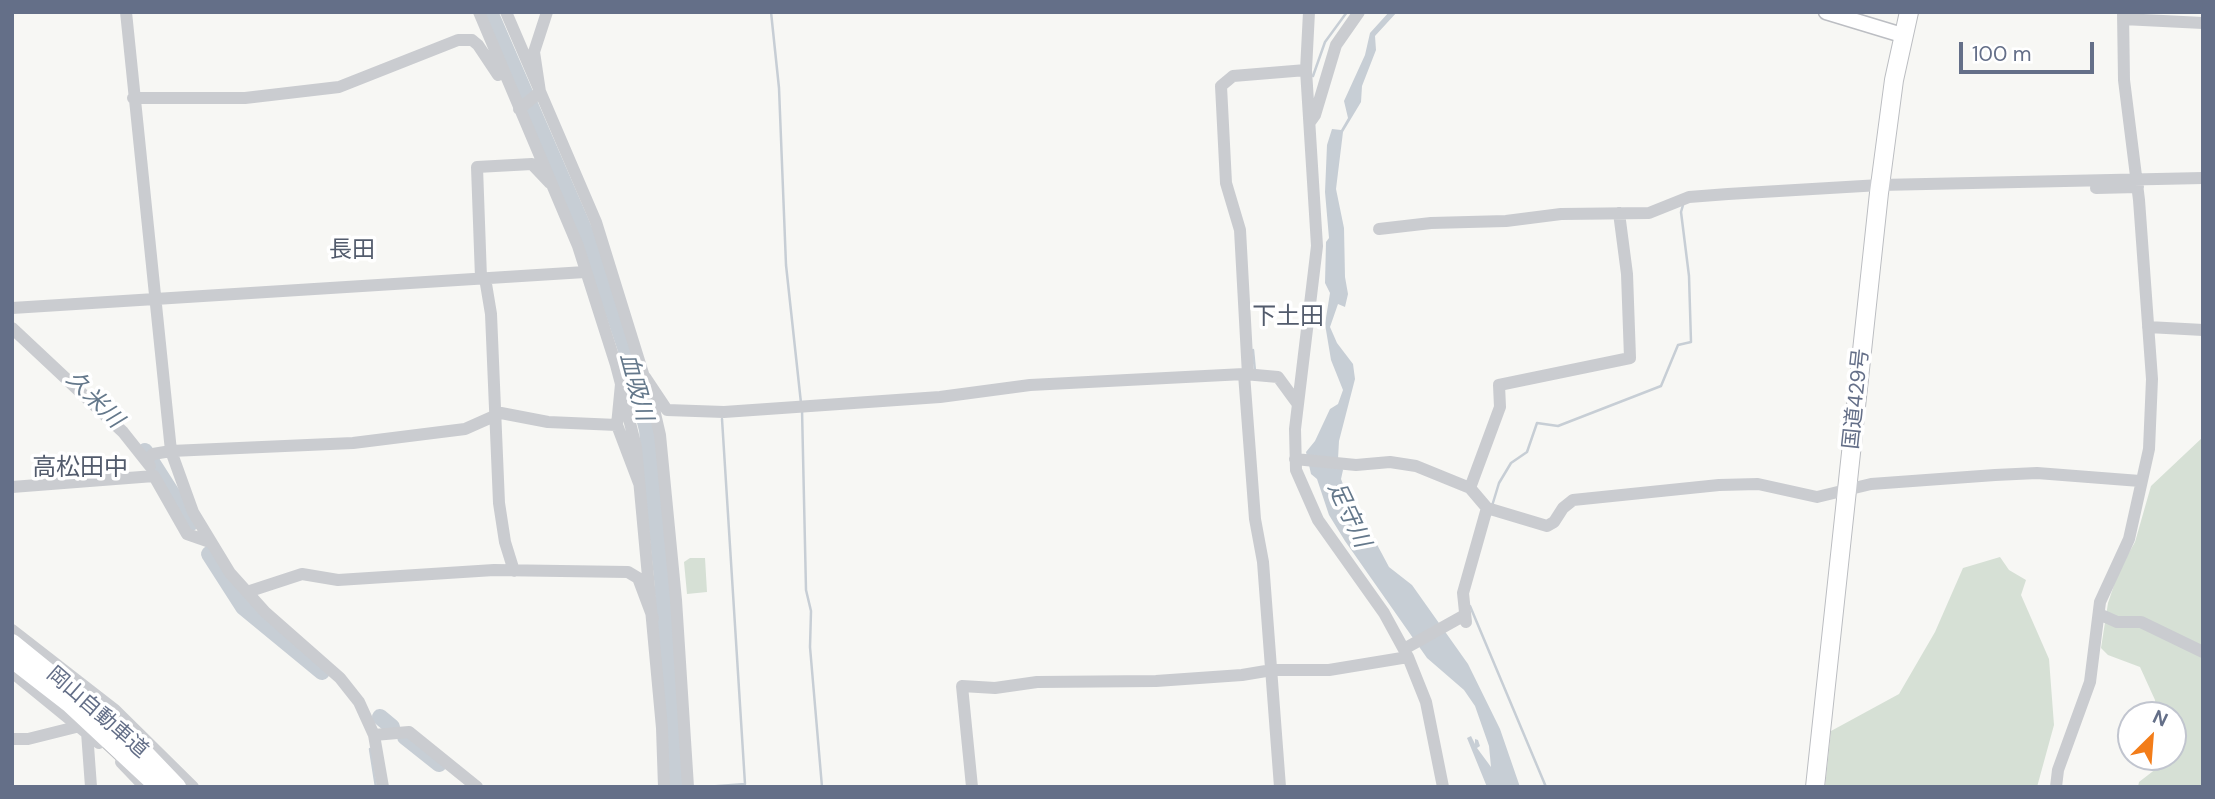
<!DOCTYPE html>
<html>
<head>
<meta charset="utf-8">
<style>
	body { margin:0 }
	#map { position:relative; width:2215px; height:799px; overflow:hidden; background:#f7f7f4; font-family:"DM Sans",sans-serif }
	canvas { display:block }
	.frame { position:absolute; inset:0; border:14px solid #646f88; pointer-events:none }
	.north { position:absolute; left:2117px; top:701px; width:70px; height:70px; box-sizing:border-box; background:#fff; border:2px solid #c1c5cf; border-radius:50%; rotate:25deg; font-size:19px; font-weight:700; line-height:28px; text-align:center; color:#646f88 }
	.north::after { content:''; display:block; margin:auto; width:24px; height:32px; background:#f37d19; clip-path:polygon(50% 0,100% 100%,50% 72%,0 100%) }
	.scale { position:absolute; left:1959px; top:42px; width:135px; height:32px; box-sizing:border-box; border:4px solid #646f88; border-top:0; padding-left:9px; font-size:21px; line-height:24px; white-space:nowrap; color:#646f88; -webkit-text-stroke:5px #fff; paint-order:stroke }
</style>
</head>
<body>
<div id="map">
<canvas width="2215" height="799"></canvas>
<div class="frame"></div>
<div class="north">N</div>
<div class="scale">100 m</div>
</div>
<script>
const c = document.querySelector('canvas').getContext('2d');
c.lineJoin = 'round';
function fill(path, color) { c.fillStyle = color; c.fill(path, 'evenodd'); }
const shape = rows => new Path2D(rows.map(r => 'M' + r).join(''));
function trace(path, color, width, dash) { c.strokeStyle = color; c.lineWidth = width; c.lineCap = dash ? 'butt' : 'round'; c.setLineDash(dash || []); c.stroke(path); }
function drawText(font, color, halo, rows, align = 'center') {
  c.font = font + ' "DM Sans","Noto Sans JP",sans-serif'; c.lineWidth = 7; c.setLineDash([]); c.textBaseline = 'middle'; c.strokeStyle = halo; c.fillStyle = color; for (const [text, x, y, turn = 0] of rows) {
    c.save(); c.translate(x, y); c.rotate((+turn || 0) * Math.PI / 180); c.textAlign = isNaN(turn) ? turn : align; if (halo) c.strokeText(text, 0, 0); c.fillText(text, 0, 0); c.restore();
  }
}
const green = shape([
	[2203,437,2203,787,2138,787,2139,782,2161,765,2160,757,2173,757,2173,715,2156,715,2155,700,2140,667,2108,655,2101,648,2108,603,2119,570,2135,542,2151,486],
	[2000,557,2009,570,2026,580,2021,595,2049,659,2054,725,2037,787,1825,787,1831,731,1899,694,1935,632,1963,568],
	[690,558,705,558,707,592,687,594,684,562]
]);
const water = shape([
	[1389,12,1397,12,1375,36,1376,50,1362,86,1361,102,1343,132,1336,189,1344,228,1345,277,1348,294,1345,307,1338,304,1330,327,1337,343,1353,364,1355,379,1339,441,1338,459,1343,470,1341,479,1356,518,1373,537,1389,567,1412,585,1468,664,1500,729,1520,787,1487,787,1467,738,1471,736,1475,744,1475,739,1478,740,1480,746,1477,748,1491,767,1489,746,1475,706,1464,690,1427,658,1345,541,1329,515,1317,479,1311,474,1306,452,1315,441,1330,409,1338,404,1343,390,1331,360,1325,324,1330,293,1325,283,1326,242,1329,238,1325,192,1327,145,1332,129,1341,130,1348,118,1344,101,1365,55,1370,33]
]);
const stream = shape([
	[771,12,779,88,786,265,801,403],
	[1313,76,1325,42,1347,12],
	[1253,350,1255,371],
	[802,409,806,590,811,611,810,647,822,787],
	[1492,506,1499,483,1511,463,1527,452,1537,423,1558,426,1661,386,1678,345,1691,342,1689,276,1681,212,1683,205],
	[1470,606,1546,787],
	[370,749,376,787],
	[705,787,745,784,722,419]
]);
const river = shape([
	[490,12,588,238,630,362,647,430,662,579,676,787],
	[145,451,191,523],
	[209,554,243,607,322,672],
	[380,717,392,727],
	[405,737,439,764]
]);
const minor = shape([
	[126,12,171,451,193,512,230,573,265,612,340,678,359,702,374,735,383,787],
	[479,12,578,246,616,365,621,384,617,425,639,483],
	[506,12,596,222,654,409,660,435,676,600,688,787],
	[1309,12,1306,70,1317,246,1295,429,1296,470,1318,520,1384,613,1408,657,1426,702,1443,787],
	[2123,19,2203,23],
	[133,98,245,98,339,87,458,40,472,40,478,45,498,75],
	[519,109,540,92,534,52,547,12],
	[1310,122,1315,115,1336,45,1359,12],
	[2096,188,2138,187],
	[1379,229,1431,223,1506,221,1561,214,1649,213,1689,197,1728,194,1880,185,2203,178],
	[481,278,477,167,532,164,550,183],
	[485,278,491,314,499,503,505,542,514,571],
	[12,308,585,272],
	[2148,327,2203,330],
	[12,328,123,432,150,466],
	[1244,374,1255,519,1263,562,1280,787],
	[1248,375,1240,230,1226,183,1221,86,1233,76,1306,70],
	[621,384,645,377,667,410,724,412,940,397,1030,385,1244,374,1278,377,1297,403],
	[623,395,636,447,662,728,664,787],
	[1295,459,1356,465,1390,462,1416,466,1470,488,1487,508,1547,526,1554,522,1563,508,1573,500,1719,485,1758,484,1817,497,1871,484,1995,475,2037,473,2140,481],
	[147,460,153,454,171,451,353,443,465,429,501,413,548,422,617,425],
	[12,487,154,476,187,534,210,542],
	[1470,488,1500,407,1499,385,1630,358,1627,274,1619,213],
	[247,592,302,574,338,580,494,570,628,572,638,578,653,618],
	[2099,614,2117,622,2141,622,2203,652],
	[1466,622,1463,593,1487,508],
	[12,630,115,710,193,787],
	[1404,649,1463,616],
	[12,672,99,743],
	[87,732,91,787],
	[374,735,409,732,477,787],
	[12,739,28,739,80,726],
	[121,762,145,787],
	[972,787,962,686,995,688,1037,682,1156,681,1242,675,1272,670,1329,670,1408,657],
	[2056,787,2058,770,2090,682,2100,602,2129,539,2149,449,2152,379,2139,200,2124,80,2123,12]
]);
const major = shape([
	[1826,12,1902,35]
]);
const highway = shape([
	[12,643,133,741,177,787],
	[12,659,70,704,159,787],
	[1815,787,1879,193,1894,80,1909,12]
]);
const streetNames = [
	["国道429号",1857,399,-84],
	["岡山自動車道",97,713,41]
];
const neighbourhoodNames = [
	["長田",352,251]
];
const waterNames = [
	["血吸川",635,387,75],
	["久米川",94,400,45],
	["足守川",1348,515,65]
];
const quarterNames = [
	["下土田",1288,318],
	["高松田中",80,469]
];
fill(green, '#d6e0d5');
fill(water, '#c7ced5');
trace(stream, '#c7ced5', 2.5);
trace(river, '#c7ced5', 16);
trace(major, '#bcbec3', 17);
trace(highway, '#bbbdc1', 20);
trace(minor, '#caccd0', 12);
trace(major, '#fff', 14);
trace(highway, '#fff', 18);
drawText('21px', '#646f88', '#fff', streetNames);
drawText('23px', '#525b6c', '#fff', neighbourhoodNames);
drawText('italic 23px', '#64788b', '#fff', waterNames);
drawText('24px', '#525b6c', '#fff', quarterNames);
</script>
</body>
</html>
